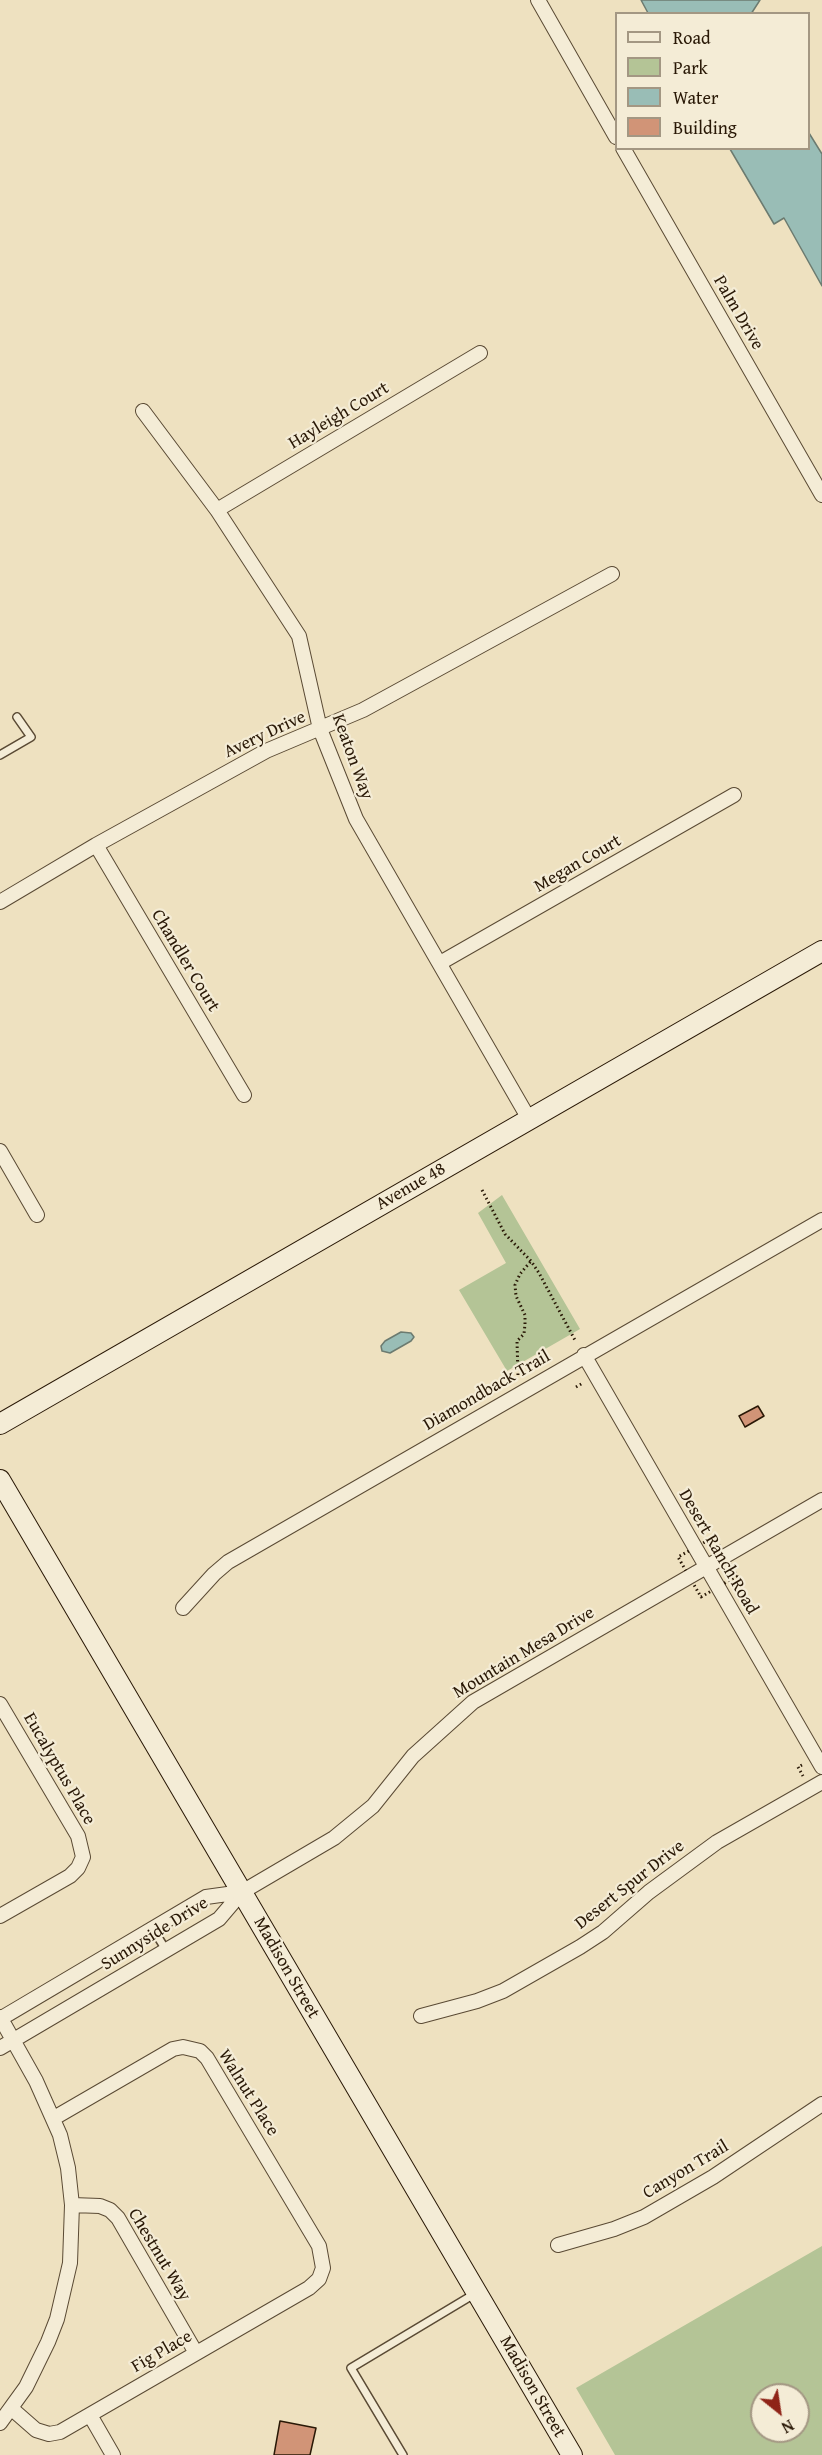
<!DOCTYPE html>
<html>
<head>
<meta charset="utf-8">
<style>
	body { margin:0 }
	#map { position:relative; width:822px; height:2455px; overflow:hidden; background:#eee1c0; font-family:"Gentium Book Plus",serif }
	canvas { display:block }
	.legend { position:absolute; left:615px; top:12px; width:195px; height:138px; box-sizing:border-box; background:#f4ecd6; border:2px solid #a39783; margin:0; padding:8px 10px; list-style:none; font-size:18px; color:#291806 }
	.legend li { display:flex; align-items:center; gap:12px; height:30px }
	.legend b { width:30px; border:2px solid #a39783 }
	.north { position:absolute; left:750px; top:2383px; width:60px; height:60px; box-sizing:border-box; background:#f4ecd6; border:2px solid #a39783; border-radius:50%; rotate:150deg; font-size:16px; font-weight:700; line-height:24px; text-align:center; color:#291806 }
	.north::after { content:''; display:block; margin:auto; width:21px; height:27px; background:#8f2418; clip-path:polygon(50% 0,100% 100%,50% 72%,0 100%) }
</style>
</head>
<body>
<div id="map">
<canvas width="822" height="2455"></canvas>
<ul class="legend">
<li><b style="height:8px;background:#f4ecd6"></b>Road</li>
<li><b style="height:16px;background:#b4c496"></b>Park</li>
<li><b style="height:16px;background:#99bdb6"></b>Water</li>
<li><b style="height:16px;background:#d19477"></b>Building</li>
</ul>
<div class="north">N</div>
</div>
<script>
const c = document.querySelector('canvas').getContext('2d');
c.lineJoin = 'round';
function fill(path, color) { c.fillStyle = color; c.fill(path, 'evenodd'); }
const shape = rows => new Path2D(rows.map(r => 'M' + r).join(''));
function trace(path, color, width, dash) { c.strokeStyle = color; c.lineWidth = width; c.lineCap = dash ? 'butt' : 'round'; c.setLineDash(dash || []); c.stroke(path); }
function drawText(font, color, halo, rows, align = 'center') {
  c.font = font + ' "Gentium Book Plus",serif'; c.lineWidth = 4.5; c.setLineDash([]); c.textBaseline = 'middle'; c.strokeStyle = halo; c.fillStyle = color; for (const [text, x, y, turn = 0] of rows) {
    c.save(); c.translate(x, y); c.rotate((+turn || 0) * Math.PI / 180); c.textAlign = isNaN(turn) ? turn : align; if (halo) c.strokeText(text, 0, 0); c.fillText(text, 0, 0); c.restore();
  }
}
const green = shape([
	[502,1195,580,1329,507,1371,459,1290,506,1263,478,1213],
	[822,2246,822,2455,615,2455,576,2388],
	[762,2395,798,2395,798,2431,762,2431]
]);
const water = shape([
	[641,0,760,0,751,14,648,13,641,0],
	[809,133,822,154,822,286,784,218,774,224,730,149,808,148,809,133],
	[401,1332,411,1333,414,1337,411,1341,390,1353,382,1351,381,1346,385,1341,401,1332]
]);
const building = shape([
	[758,1406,764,1416,745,1427,739,1416,758,1406],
	[280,2421,316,2428,310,2455,274,2455,280,2421]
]);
const path = shape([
	[482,1190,505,1234,531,1261,539,1273,576,1342],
	[518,1375,517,1341,524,1334,525,1324,525,1315,516,1296,515,1285,520,1274,531,1261],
	[576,1387,583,1383],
	[714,1537,737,1576,701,1597,678,1557,714,1537],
	[802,1765,798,1767,803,1776]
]);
const lane = shape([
	[0,755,31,737,17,717],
	[153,1929,166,1950],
	[403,2455,351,2368,476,2293]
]);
const street = shape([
	[538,0,616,137],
	[623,148,822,495],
	[143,411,217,510,299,636,320,729,356,819,529,1119],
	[217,510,480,353],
	[96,845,244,1095],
	[0,902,96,845,266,751,363,710,612,574],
	[440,963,734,795],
	[0,1151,37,1215],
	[584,1355,822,1767],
	[183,1608,214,1574,228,1562,822,1220],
	[0,1704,78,1836,83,1857,78,1868,70,1876,0,1916],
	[421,2016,477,2001,503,1991,580,1947,603,1932,649,1892,717,1842,822,1782],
	[0,2017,36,2081,60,2135,68,2168,72,2205,70,2263,57,2319,48,2342,26,2387,0,2423],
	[0,2019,206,1897,242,1892],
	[0,2048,219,1919,242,1892,334,1838,373,1806,413,1756,473,1702,822,1500],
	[72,2205,100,2206,110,2210,118,2218,196,2353],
	[558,2245,614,2229,644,2217,713,2177,822,2104],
	[12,2409,36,2430,49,2434,60,2432,309,2288,319,2279,323,2268,319,2246,207,2058,200,2051,183,2047,173,2049,54,2118],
	[90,2415,113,2455]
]);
const secondary = shape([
	[0,1424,822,951],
	[0,1480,572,2455]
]);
const streetNames = [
	["Palm Drive",738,313,60],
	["Hayleigh Court",339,416,-31],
	["Avery Drive",265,735,-25],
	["Keaton Way",352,757,70],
	["Megan Court",578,864,-30],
	["Chandler Court",185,961,59],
	["Avenue 48",411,1187,-30],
	["Diamondback Trail",487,1391,-30],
	["Desert Ranch Road",718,1552,60],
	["Mountain Mesa Drive",524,1653,-31],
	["Eucalyptus Place",59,1769,60],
	["Desert Spur Drive",630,1885,-38],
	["Sunnyside Drive",155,1934,-32],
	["Madison Street",286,1968,60],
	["Walnut Place",248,2093,58],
	["Canyon Trail",686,2170,-31],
	["Chestnut Way",159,2255,59],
	["Fig Place",162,2352,-30],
	["Madison Street",532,2387,60]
];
fill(green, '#b4c496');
fill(water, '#99bdb6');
trace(water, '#6c7b70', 1.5);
fill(building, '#d19477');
trace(building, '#291806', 1.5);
trace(lane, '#5a4a34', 10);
trace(street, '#5a4a34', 16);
trace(secondary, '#291806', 22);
trace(path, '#291806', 3, [1.5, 3]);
trace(lane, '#f4ecd6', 7);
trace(street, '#f4ecd6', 14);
trace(secondary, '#f4ecd6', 20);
drawText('18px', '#291806', '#f4ecd6', streetNames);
</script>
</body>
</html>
